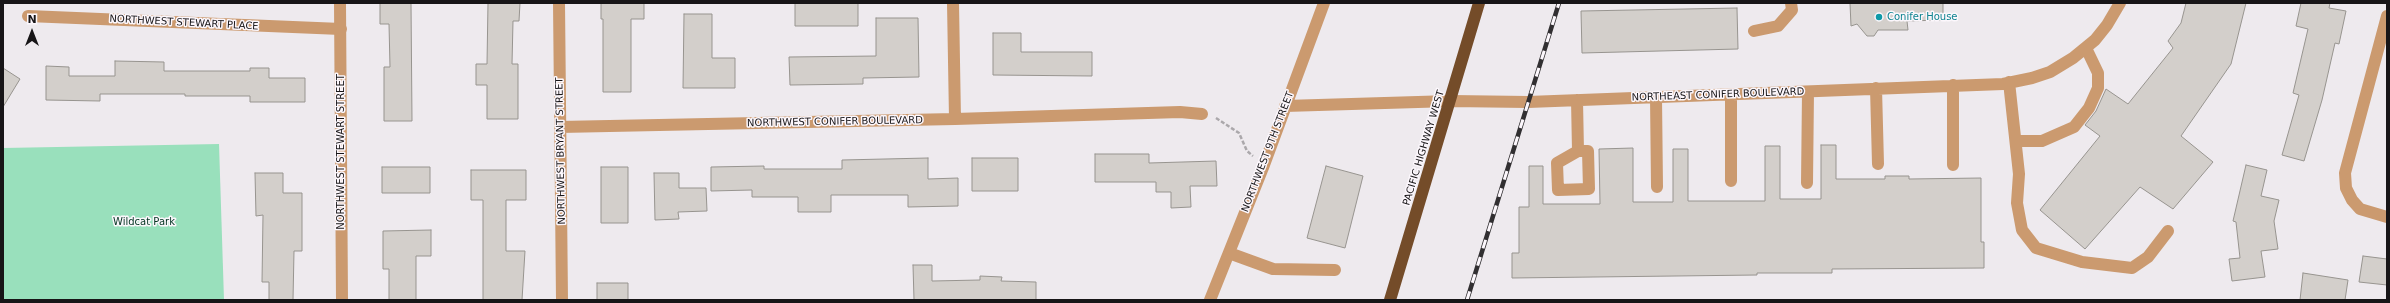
<!DOCTYPE html>
<html>
<head>
<meta charset="utf-8">
<style>
	body { margin:0 }
	#map { position:relative; width:2390px; height:303px; overflow:hidden; background:#eeeaee; font-family:"DejaVu Sans",sans-serif }
	canvas { display:block }
	.frame { position:absolute; inset:0; border:4px solid #171517; pointer-events:none }
	.north { position:absolute; left:12px; top:12px; width:40px; height:40px; -webkit-text-stroke:3px #fcf7fc; paint-order:stroke; rotate:0deg; font-size:11px; font-weight:700; line-height:16px; text-align:center; color:#171517 }
	.north::after { content:''; display:block; margin:auto; width:14px; height:18px; background:#171517; clip-path:polygon(50% 0,100% 100%,50% 72%,0 100%) }
</style>
</head>
<body>
<div id="map">
<canvas width="2390" height="303"></canvas>
<div class="frame"></div>
<div class="north">N</div>
</div>
<script>
const c = document.querySelector('canvas').getContext('2d');
c.lineJoin = 'round';
function fill(path, color) { c.fillStyle = color; c.fill(path, 'evenodd'); }
const shape = rows => new Path2D(rows.map(r => 'M' + r).join(''));
function trace(path, color, width, dash) { c.strokeStyle = color; c.lineWidth = width; c.lineCap = dash ? 'butt' : 'round'; c.setLineDash(dash || []); c.stroke(path); }
function drawText(font, color, halo, rows, align = 'center') {
  c.font = font + ' "DejaVu Sans",sans-serif'; c.lineWidth = 3; c.setLineDash([]); c.textBaseline = 'middle'; c.strokeStyle = halo; c.fillStyle = color; for (const [text, x, y, turn = 0] of rows) {
    c.save(); c.translate(x, y); c.rotate((+turn || 0) * Math.PI / 180); c.textAlign = isNaN(turn) ? turn : align; if (halo) c.strokeText(text, 0, 0); c.fillText(text, 0, 0); c.restore();
  }
}
const green = shape([
	[219,144,224,300,3,300,3,148]
]);
const building = shape([
	[380,3,411,3,412,121,384,121,384,67,390,67,389,24,380,24,380,3],
	[488,3,520,3,519,21,513,21,512,64,518,64,518,119,487,119,487,85,476,85,476,64,487,64,488,3],
	[601,3,644,3,644,19,631,19,631,92,603,92,603,19,601,19,601,3],
	[795,3,858,3,858,26,795,26,795,3],
	[1850,3,1943,3,1943,20,1907,21,1908,30,1878,30,1874,36,1867,36,1857,24,1851,26,1850,3],
	[2186,3,2246,3,2231,64,2181,136,2213,162,2173,209,2140,187,2085,249,2040,210,2100,136,2085,125,2096,111,2106,89,2128,104,2173,48,2168,41,2181,23,2186,3],
	[2301,3,2330,3,2329,8,2346,11,2339,44,2335,43,2322,100,2304,161,2282,155,2299,95,2293,93,2308,29,2296,26,2301,3],
	[1737,8,1738,49,1582,53,1581,11,1737,8],
	[684,14,712,14,712,58,735,58,735,88,683,88,684,14],
	[876,18,918,18,919,77,863,78,863,84,790,85,789,57,876,56,876,18],
	[993,33,1021,33,1021,52,1092,52,1092,76,993,75,993,33],
	[115,61,164,62,164,71,250,71,250,68,269,68,269,78,305,78,305,102,250,102,250,96,185,96,185,94,100,94,100,101,46,100,46,66,69,67,69,76,115,76,115,61],
	[3,68,20,79,3,107,3,68],
	[1821,145,1836,145,1836,179,1885,179,1885,176,1909,176,1909,179,1981,178,1981,242,1984,242,1984,268,1832,269,1832,273,1757,273,1757,275,1512,278,1512,253,1519,253,1519,207,1529,207,1529,166,1543,166,1543,204,1600,204,1599,149,1633,148,1633,202,1673,202,1673,149,1688,149,1688,201,1765,201,1765,146,1780,146,1780,199,1821,199,1821,145],
	[1095,154,1149,154,1149,163,1216,161,1217,186,1190,186,1191,207,1171,208,1171,192,1156,192,1156,182,1095,182,1095,154],
	[928,158,928,179,958,178,958,206,908,207,908,195,831,195,831,212,798,212,798,197,752,197,752,190,711,191,711,167,764,166,764,169,842,169,842,160,928,158],
	[972,158,1018,158,1018,191,972,191,972,158],
	[2246,165,2267,170,2261,196,2279,200,2274,221,2278,249,2261,251,2265,277,2232,281,2229,259,2240,258,2236,222,2233,221,2246,165],
	[1326,166,1363,176,1345,248,1307,238,1326,166],
	[382,167,430,167,430,193,382,193,382,167],
	[601,167,628,167,628,223,601,223,601,167],
	[471,170,526,170,526,200,506,200,506,251,525,251,522,300,483,300,483,200,471,200,471,170],
	[255,173,283,173,283,193,302,193,302,251,294,251,293,300,269,300,269,282,262,282,263,215,256,216,255,173],
	[654,173,679,173,679,188,706,188,707,211,678,212,679,219,655,220,654,173],
	[431,230,431,256,416,256,416,300,389,300,389,269,383,269,383,231,431,230],
	[2363,256,2387,259,2387,285,2359,282,2363,256],
	[913,265,932,265,932,281,980,280,980,276,1002,277,1001,281,1036,282,1036,300,914,300,913,265],
	[2303,273,2348,280,2345,300,2300,300,2303,273],
	[597,283,628,283,628,300,597,300,597,283]
]);
const path = shape([
	[1216,118,1239,133,1247,151,1253,156]
]);
const minor = shape([
	[340,3,342,300],
	[559,3,562,300],
	[953,3,955,119],
	[28,16,341,29],
	[2387,16,2345,173,2346,188,2352,200,2360,209,2387,217],
	[1754,31,1778,26,1792,10,1791,3],
	[2009,82,2019,174,2017,203,2022,230,2036,248,2082,262,2132,268,2148,257,2168,231],
	[1876,88,1878,164],
	[1656,97,1657,187],
	[1577,100,1578,151,1588,151,1589,189,1558,190,1557,163,1578,151],
	[1285,106,1451,101,1528,102,2003,84,2032,78,2050,72,2073,58,2095,40,2107,25,2120,3],
	[560,127,955,119,1180,112,1202,114],
	[2017,141,2042,141,2074,127,2089,108,2098,88,2098,73,2086,48],
	[1953,165,1953,85],
	[1731,181,1731,95],
	[1807,183,1808,92],
	[1229,253,1273,269,1335,270],
	[1210,300,1264,165,1324,3]
]);
const highway = shape([
	[1390,300,1479,3]
]);
const rail = shape([
	[1467,300,1559,3]
]);
const markers = [
	[1879,17,4,"#0f9aa8"]
];
const cultureNames = [
	["Conifer House",1887,17]
];
const streetNames = [
	["NORTHWEST STEWART PLACE",184,23,3],
	["NORTHEAST CONIFER BOULEVARD",1718,95,-2],
	["NORTHWEST CONIFER BOULEVARD",835,122,-1],
	["PACIFIC HIGHWAY WEST",1424,148,-73],
	["NORTHWEST BRYANT STREET",561,151,-91],
	["NORTHWEST STEWART STREET",341,152,-90],
	["NORTHWEST 9TH STREET",1268,152,-69]
];
const parkNames = [
	["Wildcat Park",144,222]
];
fill(green, '#99e0bc');
fill(building, '#d3cfcb');
trace(building, '#97948f', 1);
trace(path, '#aba8ab', 2.5, [4, 2]);
trace(minor, '#cb9a6f', 12);
trace(highway, '#744c29', 12);
trace(rail, '#312f31', 4.5);
trace(rail, '#fcf7fc', 3, [9]);
for (const [x, y, r, color] of markers) { const dot = new Path2D(); dot.arc(x, y, r, 0, 2 * Math.PI); c.fillStyle = color; c.fill(dot); trace(dot, '#fcf7fc', 1.5); }
drawText('10px', '#0d838f', '#fcf7fc', cultureNames, 'left');
drawText('10px', '#171517', '#fcf7fc', streetNames);
drawText('10px', '#013320', '#fcf7fc', parkNames);
</script>
</body>
</html>
